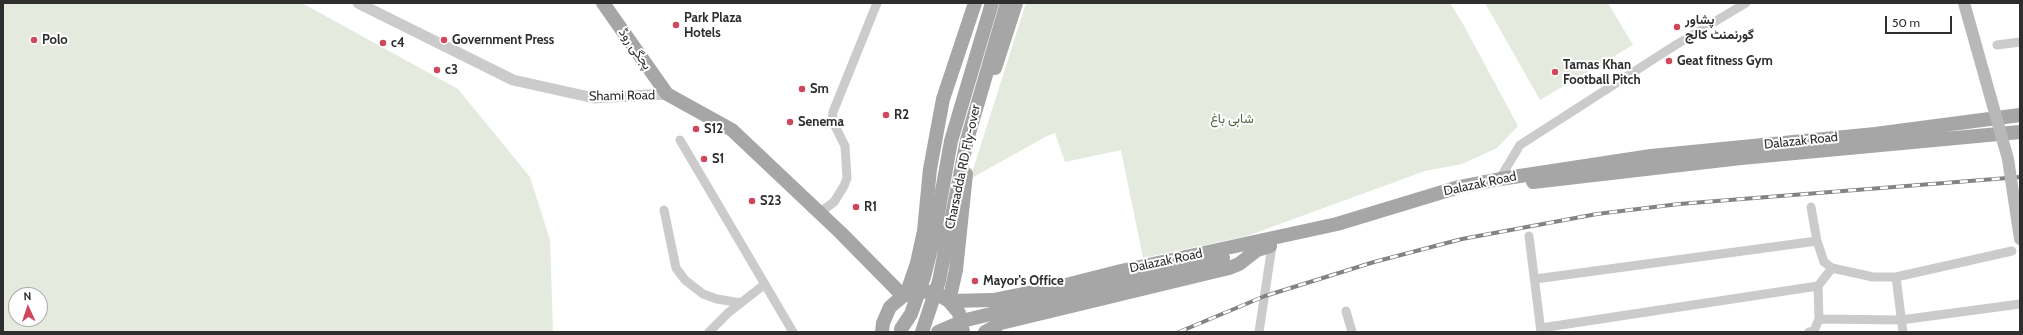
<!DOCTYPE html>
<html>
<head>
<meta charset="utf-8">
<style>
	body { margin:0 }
	#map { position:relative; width:2023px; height:335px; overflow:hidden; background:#fff; font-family:Cabin,sans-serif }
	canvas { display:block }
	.frame { position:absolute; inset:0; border:4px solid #2e2e2e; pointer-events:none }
	.north { position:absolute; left:8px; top:287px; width:40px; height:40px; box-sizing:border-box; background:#fff; border:1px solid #ababab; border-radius:50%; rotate:357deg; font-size:11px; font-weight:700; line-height:16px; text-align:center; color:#2e2e2e }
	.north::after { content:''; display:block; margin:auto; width:14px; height:18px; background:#cf475d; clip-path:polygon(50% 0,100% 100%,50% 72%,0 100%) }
	.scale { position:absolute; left:1885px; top:16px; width:67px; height:18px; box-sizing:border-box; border:2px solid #2e2e2e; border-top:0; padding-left:5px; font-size:12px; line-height:14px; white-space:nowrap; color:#2e2e2e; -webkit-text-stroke:3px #fff; paint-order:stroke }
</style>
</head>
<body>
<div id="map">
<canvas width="2023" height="335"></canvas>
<div class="frame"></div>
<div class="north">N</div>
<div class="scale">50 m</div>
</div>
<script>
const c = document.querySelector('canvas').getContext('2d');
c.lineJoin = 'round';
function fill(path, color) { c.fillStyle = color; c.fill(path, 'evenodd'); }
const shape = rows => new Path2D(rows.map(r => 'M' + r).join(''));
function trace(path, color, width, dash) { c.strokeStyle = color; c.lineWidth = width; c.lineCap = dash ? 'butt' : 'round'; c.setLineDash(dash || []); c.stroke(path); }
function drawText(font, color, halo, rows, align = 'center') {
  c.font = font + ' Cabin,Vazirmatn,sans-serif'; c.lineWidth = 4; c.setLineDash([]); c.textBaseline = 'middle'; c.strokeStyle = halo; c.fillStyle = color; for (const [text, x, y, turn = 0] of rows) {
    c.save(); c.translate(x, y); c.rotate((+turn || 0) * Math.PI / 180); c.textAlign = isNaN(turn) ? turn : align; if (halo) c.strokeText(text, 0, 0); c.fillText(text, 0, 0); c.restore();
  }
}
const green = shape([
	[3,3,302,3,458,89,530,177,550,240,553,332,3,332],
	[16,295,40,295,40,319,16,319],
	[1026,3,1450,3,1463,24,1518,126,1497,148,1462,164,1425,171,1247,236,1143,258,1121,150,1065,162,1055,133,1047,136,970,179],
	[1485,3,1608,3,1633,45,1540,100]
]);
const minor = shape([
	[1997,45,2020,42],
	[680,140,793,332],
	[1499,180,1520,145,1674,46,1746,3],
	[1811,207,1817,241,1824,262,1832,268,1873,277,1896,277,2012,251],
	[664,210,676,268,685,280,703,294,717,299,741,303],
	[819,213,834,202,844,186,847,178,845,146,832,120,833,112,877,3],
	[1529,236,1541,332],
	[1896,277,1903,332],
	[1535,279,1817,241],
	[1346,311,1352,332],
	[1819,319,1901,320,2020,304],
	[1541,328,1818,286,1832,268],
	[709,332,728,313,765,284],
	[1259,332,1272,246],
	[1809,332,1814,331,1819,319,1818,286]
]);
const tertiary = shape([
	[358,3,513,80,594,98,667,94]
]);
const primary = shape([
	[603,3,667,94,732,130,841,233,903,296],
	[995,68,1016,3],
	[966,174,956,270,949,301,993,300,1058,287,1121,271,1337,224,1459,187,1500,179,1651,156,1875,134,2020,115],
	[1533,182,1741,158,2020,132],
	[906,295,917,263,924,231,930,169,943,99,975,3],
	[882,332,883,323,890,307,903,296,921,291,936,293,949,301,959,313,963,332],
	[985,332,1001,323,1229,268,1239,264,1257,250,1270,246]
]);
const rail = shape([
	[1179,332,1265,296,1374,262,1462,239,1597,214,1679,204,2020,177]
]);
const secondaryBridge = shape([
	[1964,3,2008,159,2020,239]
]);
const primaryBridge = shape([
	[901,329,911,314,924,277,933,241,951,141,992,3],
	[922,332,939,281,967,140,1007,3],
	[938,332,966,320,1223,258]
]);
const markers = [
	[676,25,4,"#cf475d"],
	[1677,27,4,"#cf475d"],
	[34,40,4,"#cf475d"],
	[444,40,4,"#cf475d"],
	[383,43,4,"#cf475d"],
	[1669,61,4,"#cf475d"],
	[437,70,4,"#cf475d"],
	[1555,72,4,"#cf475d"],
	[802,89,4,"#cf475d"],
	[886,115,4,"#cf475d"],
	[790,122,4,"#cf475d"],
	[696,129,4,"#cf475d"],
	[704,159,4,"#cf475d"],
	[752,201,4,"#cf475d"],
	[856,207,4,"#cf475d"],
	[975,281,4,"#cf475d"]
];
const poiNames = [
	["Park Plaza",684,18],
	["Hotels",684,33],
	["پشاور",1685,20],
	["گورنمنٹ کالج",1685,35],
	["Polo",42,40],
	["Government Press",452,40],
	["c4",391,43],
	["Geat fitness Gym",1677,61],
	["Tamas Khan",1563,65],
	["Football Pitch",1563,80],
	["c3",445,70],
	["Sm",810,89],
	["R2",894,115],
	["Senema",798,122],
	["S12",704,129],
	["S1",712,159],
	["S23",760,201],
	["R1",864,207],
	["Mayor's Office",983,281]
];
const streetNames = [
	["پجگی روڈ",635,49,55],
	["Shami Road",622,96,-1],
	["Dalazak Road",1801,141,-6],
	["Charsadda RD Fly-over",963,167,-78],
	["Dalazak Road",1480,184,-12],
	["Dalazak Road",1166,261,-12]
];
const parkNames = [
	["شاہی باغ",1232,119]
];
fill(green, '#e5eade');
trace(minor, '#cbcbcb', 9);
trace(tertiary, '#cbcbcb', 11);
trace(primary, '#a6a6a6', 14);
trace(rail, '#838383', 4);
trace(rail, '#fff', 2.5, [8]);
trace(secondaryBridge, '#b8b8b8', 12);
trace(primaryBridge, '#a6a6a6', 14);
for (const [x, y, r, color] of markers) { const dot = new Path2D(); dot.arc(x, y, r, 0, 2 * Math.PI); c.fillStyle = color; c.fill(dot); trace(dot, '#fff', 1.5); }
drawText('bold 13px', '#2e2e2e', '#fff', poiNames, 'left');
drawText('13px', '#2e2e2e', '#fff', streetNames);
drawText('13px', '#556441', '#fff', parkNames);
</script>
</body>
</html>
